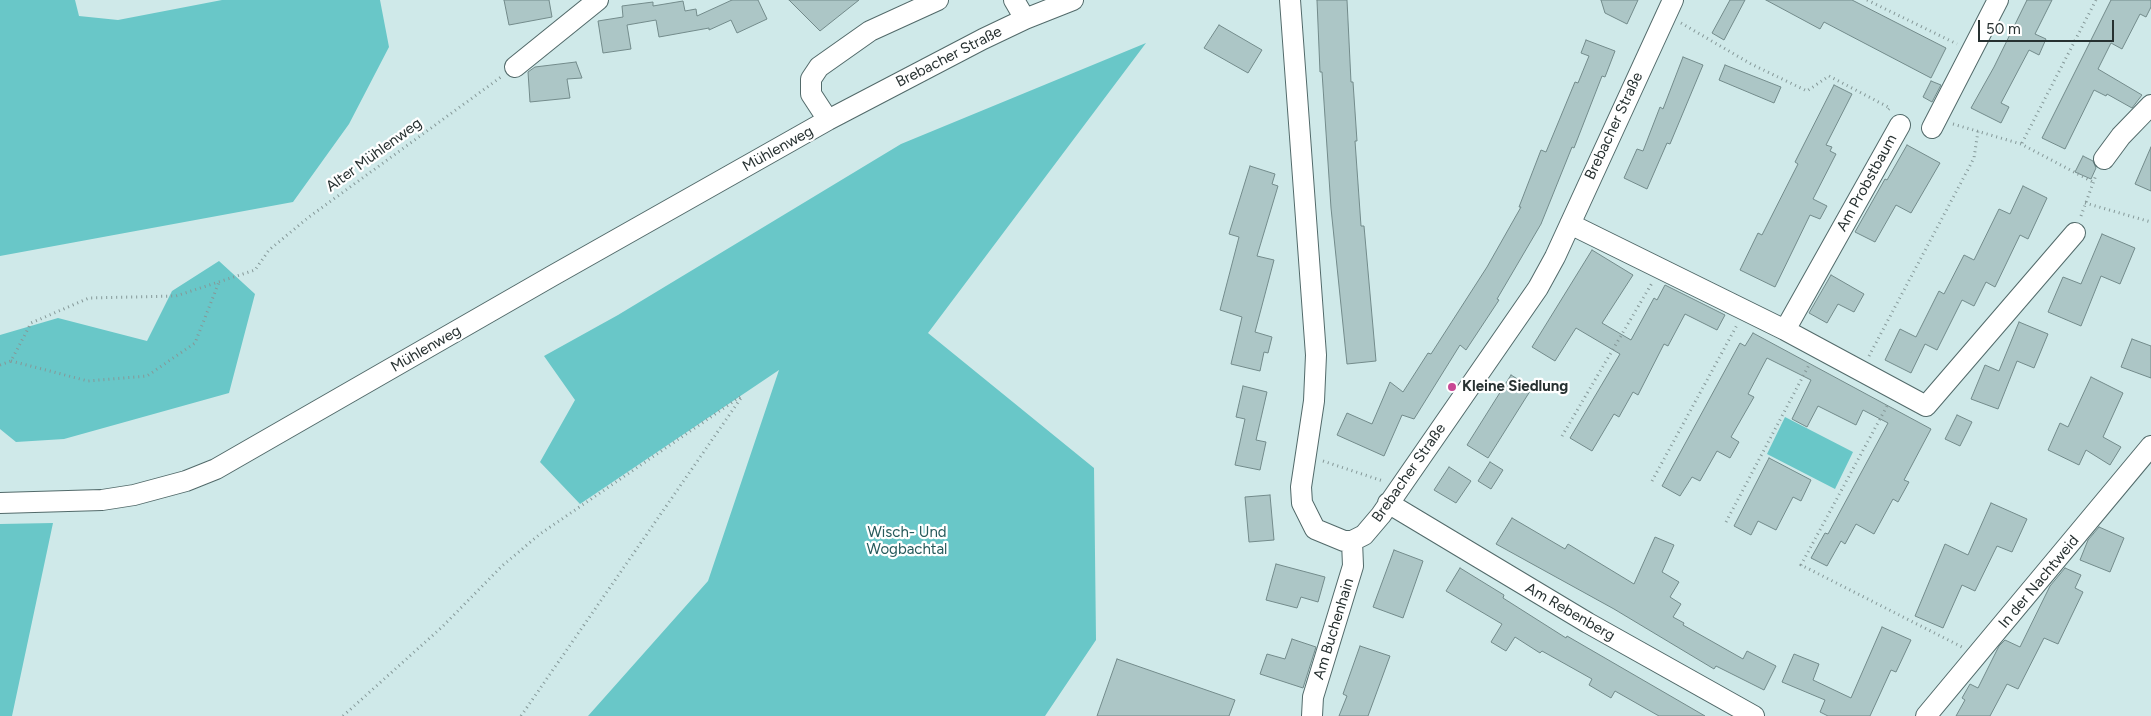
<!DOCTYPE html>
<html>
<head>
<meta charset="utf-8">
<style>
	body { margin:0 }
	#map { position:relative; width:2151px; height:716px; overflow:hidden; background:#cfe9e9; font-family:Figtree,sans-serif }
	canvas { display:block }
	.scale { position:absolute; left:1978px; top:20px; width:136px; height:22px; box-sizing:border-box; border:2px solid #273131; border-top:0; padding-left:6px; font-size:15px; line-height:18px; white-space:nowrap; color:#273131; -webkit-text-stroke:4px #fff; paint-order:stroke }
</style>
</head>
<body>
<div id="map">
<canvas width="2151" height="716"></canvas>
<div class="scale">50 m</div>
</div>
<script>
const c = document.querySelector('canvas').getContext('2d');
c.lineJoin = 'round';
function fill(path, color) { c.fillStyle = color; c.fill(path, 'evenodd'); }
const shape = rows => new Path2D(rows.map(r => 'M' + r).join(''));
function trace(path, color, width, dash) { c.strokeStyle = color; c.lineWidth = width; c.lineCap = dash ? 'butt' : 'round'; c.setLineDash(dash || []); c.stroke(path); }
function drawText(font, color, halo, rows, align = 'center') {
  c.font = font + ' Figtree,sans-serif'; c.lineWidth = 4.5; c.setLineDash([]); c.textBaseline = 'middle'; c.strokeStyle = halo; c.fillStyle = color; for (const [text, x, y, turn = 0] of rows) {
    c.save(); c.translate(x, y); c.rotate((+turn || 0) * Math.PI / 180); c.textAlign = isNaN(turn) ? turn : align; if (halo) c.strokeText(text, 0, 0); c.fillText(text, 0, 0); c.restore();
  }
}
const green = shape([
	[0,0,75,0,79,16,118,20,222,0,380,0,389,47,349,124,293,202,0,256],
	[1146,43,928,333,1094,468,1096,640,1045,716,588,716,708,581,779,370,580,504,540,462,575,400,544,356,618,315,901,144],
	[219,261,255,294,229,393,64,439,16,442,0,429,0,335,58,318,147,341,172,291],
	[1785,417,1853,452,1835,489,1767,454],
	[53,523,12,716,0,716,0,524]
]);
const building = shape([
	[504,0,549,0,552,17,509,25,504,0],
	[732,0,758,0,767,19,737,33,731,20,709,30,709,28,659,37,656,20,627,25,631,49,603,53,598,21,623,17,622,6,653,2,653,6,683,1,685,11,696,9,697,16,732,0],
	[789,0,859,0,820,31,789,0],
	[1317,0,1347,0,1351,82,1353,82,1357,141,1355,141,1361,226,1364,226,1376,361,1347,364,1331,208,1322,72,1320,72,1317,0],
	[1601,0,1638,0,1627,24,1605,13,1601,0],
	[1730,0,1745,0,1724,40,1712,33,1730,0],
	[1766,0,1852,0,1946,48,1931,78,1824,22,1820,29,1766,0],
	[2027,0,2052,0,2035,34,2046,39,2039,55,2029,50,2001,103,2009,107,2001,123,1971,108,1994,67,2027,0],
	[2111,0,2151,0,2151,7,2146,17,2140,14,2122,49,2111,43,2098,69,2142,95,2132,108,2107,94,2106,96,2094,90,2065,149,2042,138,2111,0],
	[1219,25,1262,50,1248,73,1204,48,1219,25],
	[1586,40,1615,51,1605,77,1602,76,1574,148,1572,147,1541,224,1497,299,1499,300,1466,350,1460,345,1414,419,1402,415,1384,456,1337,435,1347,413,1372,424,1390,382,1403,392,1428,353,1431,354,1487,267,1521,207,1519,207,1541,150,1546,152,1575,82,1578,83,1589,56,1581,53,1586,40],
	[1683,57,1703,65,1670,144,1667,143,1647,189,1624,178,1637,149,1643,151,1660,107,1663,109,1683,57],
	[576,62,582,78,567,79,570,98,530,102,528,72,535,67,576,62],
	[1725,65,1781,87,1774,103,1719,80,1725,65],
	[1931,81,1941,85,1932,102,1923,97,1931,81],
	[1834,85,1852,94,1826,145,1832,147,1830,151,1836,154,1813,199,1827,206,1820,219,1810,215,1775,287,1740,270,1758,233,1762,235,1798,164,1795,162,1834,85],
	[1907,145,1940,163,1911,213,1896,205,1875,242,1855,232,1885,179,1887,180,1907,145],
	[2151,147,2151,191,2135,184,2151,147],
	[2083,156,2093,161,2096,168,2091,179,2075,172,2083,156],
	[1250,166,1275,174,1272,184,1278,186,1257,256,1274,260,1255,332,1272,337,1268,353,1264,352,1260,371,1231,364,1242,317,1220,310,1239,237,1229,234,1250,166],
	[2023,186,2047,198,2028,239,2020,235,1995,287,1986,282,1974,306,1962,300,1937,350,1925,344,1911,373,1885,360,1900,329,1916,337,1939,291,1944,294,1964,255,1974,260,1999,209,2010,214,2023,186],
	[2102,234,2135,248,2120,284,2101,276,2081,326,2048,312,2063,277,2081,284,2102,234],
	[1592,250,1633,275,1602,323,1631,340,1654,298,1657,300,1665,285,1725,315,1717,330,1685,314,1668,346,1664,344,1638,395,1633,392,1619,417,1614,414,1592,451,1570,438,1620,354,1576,328,1555,361,1532,347,1592,250],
	[1831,275,1864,294,1854,312,1838,304,1827,323,1809,313,1831,275],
	[2019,322,2048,334,2034,368,2017,361,1998,409,1971,399,1985,365,1999,371,2019,322],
	[1753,333,1931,429,1904,480,1909,482,1898,502,1893,499,1874,534,1856,524,1845,544,1841,541,1827,566,1811,558,1825,533,1828,534,1888,423,1863,410,1856,425,1818,406,1807,427,1792,419,1811,380,1767,358,1748,394,1754,397,1731,437,1739,442,1730,458,1717,451,1700,481,1692,477,1680,496,1662,486,1740,343,1745,346,1753,333],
	[2132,339,2151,346,2151,378,2121,367,2132,339],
	[1511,375,1532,388,1488,458,1467,445,1511,375],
	[2091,377,2123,393,2103,437,2121,447,2110,465,2086,450,2079,465,2048,450,2060,423,2068,427,2091,377],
	[1243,386,1267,392,1256,440,1266,442,1260,470,1235,465,1245,419,1236,417,1243,386],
	[1957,415,1972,422,1960,446,1945,439,1957,415],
	[1769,458,1811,480,1801,501,1793,497,1776,530,1758,521,1751,535,1734,526,1769,458],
	[1490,462,1503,470,1491,489,1478,481,1490,462],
	[1449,467,1471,481,1456,503,1434,490,1449,467],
	[1270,495,1274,540,1249,542,1245,497,1270,495],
	[1991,503,2027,519,2012,552,1997,546,1975,591,1962,585,1943,628,1915,616,1945,544,1968,555,1991,503],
	[1512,518,1565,549,1568,544,1634,584,1655,537,1674,545,1662,572,1679,582,1670,597,1681,604,1673,617,1684,623,1683,625,1743,659,1747,651,1776,666,1764,690,1716,666,1714,669,1614,609,1496,544,1512,518],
	[2099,527,2124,538,2110,572,2080,560,2088,540,2099,527],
	[1394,550,1423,561,1403,618,1373,607,1394,550],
	[1276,564,1325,577,1318,602,1301,597,1297,608,1266,600,1276,564],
	[1460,568,1504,595,1503,598,1566,638,1567,636,1705,716,1659,716,1615,691,1611,698,1589,685,1592,679,1542,651,1540,653,1515,637,1506,651,1491,642,1502,624,1446,591,1460,568],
	[2065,568,2081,575,2075,588,2083,592,2058,644,2044,638,2018,689,2007,684,1990,716,1956,716,1965,700,1962,698,1970,684,1978,688,1999,646,2005,640,2020,647,2050,586,2065,568],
	[1882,627,1911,640,1896,672,1891,670,1870,716,1828,716,1820,712,1825,700,1782,682,1794,654,1819,664,1813,680,1851,698,1882,627],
	[1292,639,1316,647,1303,688,1260,674,1267,654,1285,659,1292,639],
	[1360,646,1390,656,1368,716,1339,716,1347,696,1343,694,1360,646],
	[1117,659,1235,700,1229,716,1097,716,1117,659]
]);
const path = shape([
	[1867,0,1957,44],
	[1681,23,1751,64,1807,91,1829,76,1890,108,1888,110],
	[1953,124,2021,144,2093,182],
	[2022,143,2096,0],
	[2085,203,2151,222],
	[2081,216,2096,175],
	[1869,356,1974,158,1978,131],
	[11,361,88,381,147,376,195,343,219,282],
	[0,365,11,361,31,323,89,298,176,296,255,270,269,250,309,217,501,77],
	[1887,406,1801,565,1962,647],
	[1562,436,1652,283],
	[1323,461,1383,481],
	[1652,481,1737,325],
	[1726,522,1810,363],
	[343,716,442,627,502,566,540,534,743,395],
	[521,716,741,398]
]);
const minor = shape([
	[1014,0,1025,19],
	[1290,0,1316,355,1314,401,1301,487,1302,503,1315,529,1344,541,1352,541,1364,535,1381,515,1538,288,1555,257,1673,0],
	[515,67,598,0],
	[828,120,811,94,811,79,819,67,870,31,938,0],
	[1932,128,1998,0],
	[2104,159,2121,136,2151,105],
	[1570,224,1785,330,1926,406,2075,233],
	[1785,330,1900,125],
	[0,503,102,500,134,495,186,481,216,469,552,276,828,120,983,39,1025,19,1073,0],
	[1388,503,1588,623,1754,716],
	[1312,716,1313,697,1353,566,1352,541],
	[1926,716,2151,446]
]);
const markers = [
	[1452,387,5,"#c84894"]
];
const streetNames = [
	["Brebacher Straße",949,57,-27],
	["Brebacher Straße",1614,126,-65],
	["Mühlenweg",778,149,-29],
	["Alter Mühlenweg",374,155,-36],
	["Am Probstbaum",1867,183,-61],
	["Mühlenweg",426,349,-30],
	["Brebacher Straße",1409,473,-55],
	["In der Nachtweid",2039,582,-50],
	["Am Rebenberg",1570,612,30],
	["Am Buchenhain",1334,629,-73]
];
const poiNames = [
	["Kleine Siedlung",1462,387]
];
const parkNames = [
	["Wisch- Und",907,533],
	["Wogbachtal",907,550]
];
fill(green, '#69c7c8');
fill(building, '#acc6c6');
trace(building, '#738b8b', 1);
trace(minor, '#526a6a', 22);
trace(path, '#859898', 3, [1, 4]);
trace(minor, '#fff', 20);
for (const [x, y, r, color] of markers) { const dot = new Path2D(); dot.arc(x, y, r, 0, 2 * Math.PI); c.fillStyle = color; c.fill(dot); trace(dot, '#fff', 2); }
drawText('15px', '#273131', '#fff', streetNames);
drawText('bold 15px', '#273131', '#fff', poiNames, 'left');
drawText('15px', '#265a5b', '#fff', parkNames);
</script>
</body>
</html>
